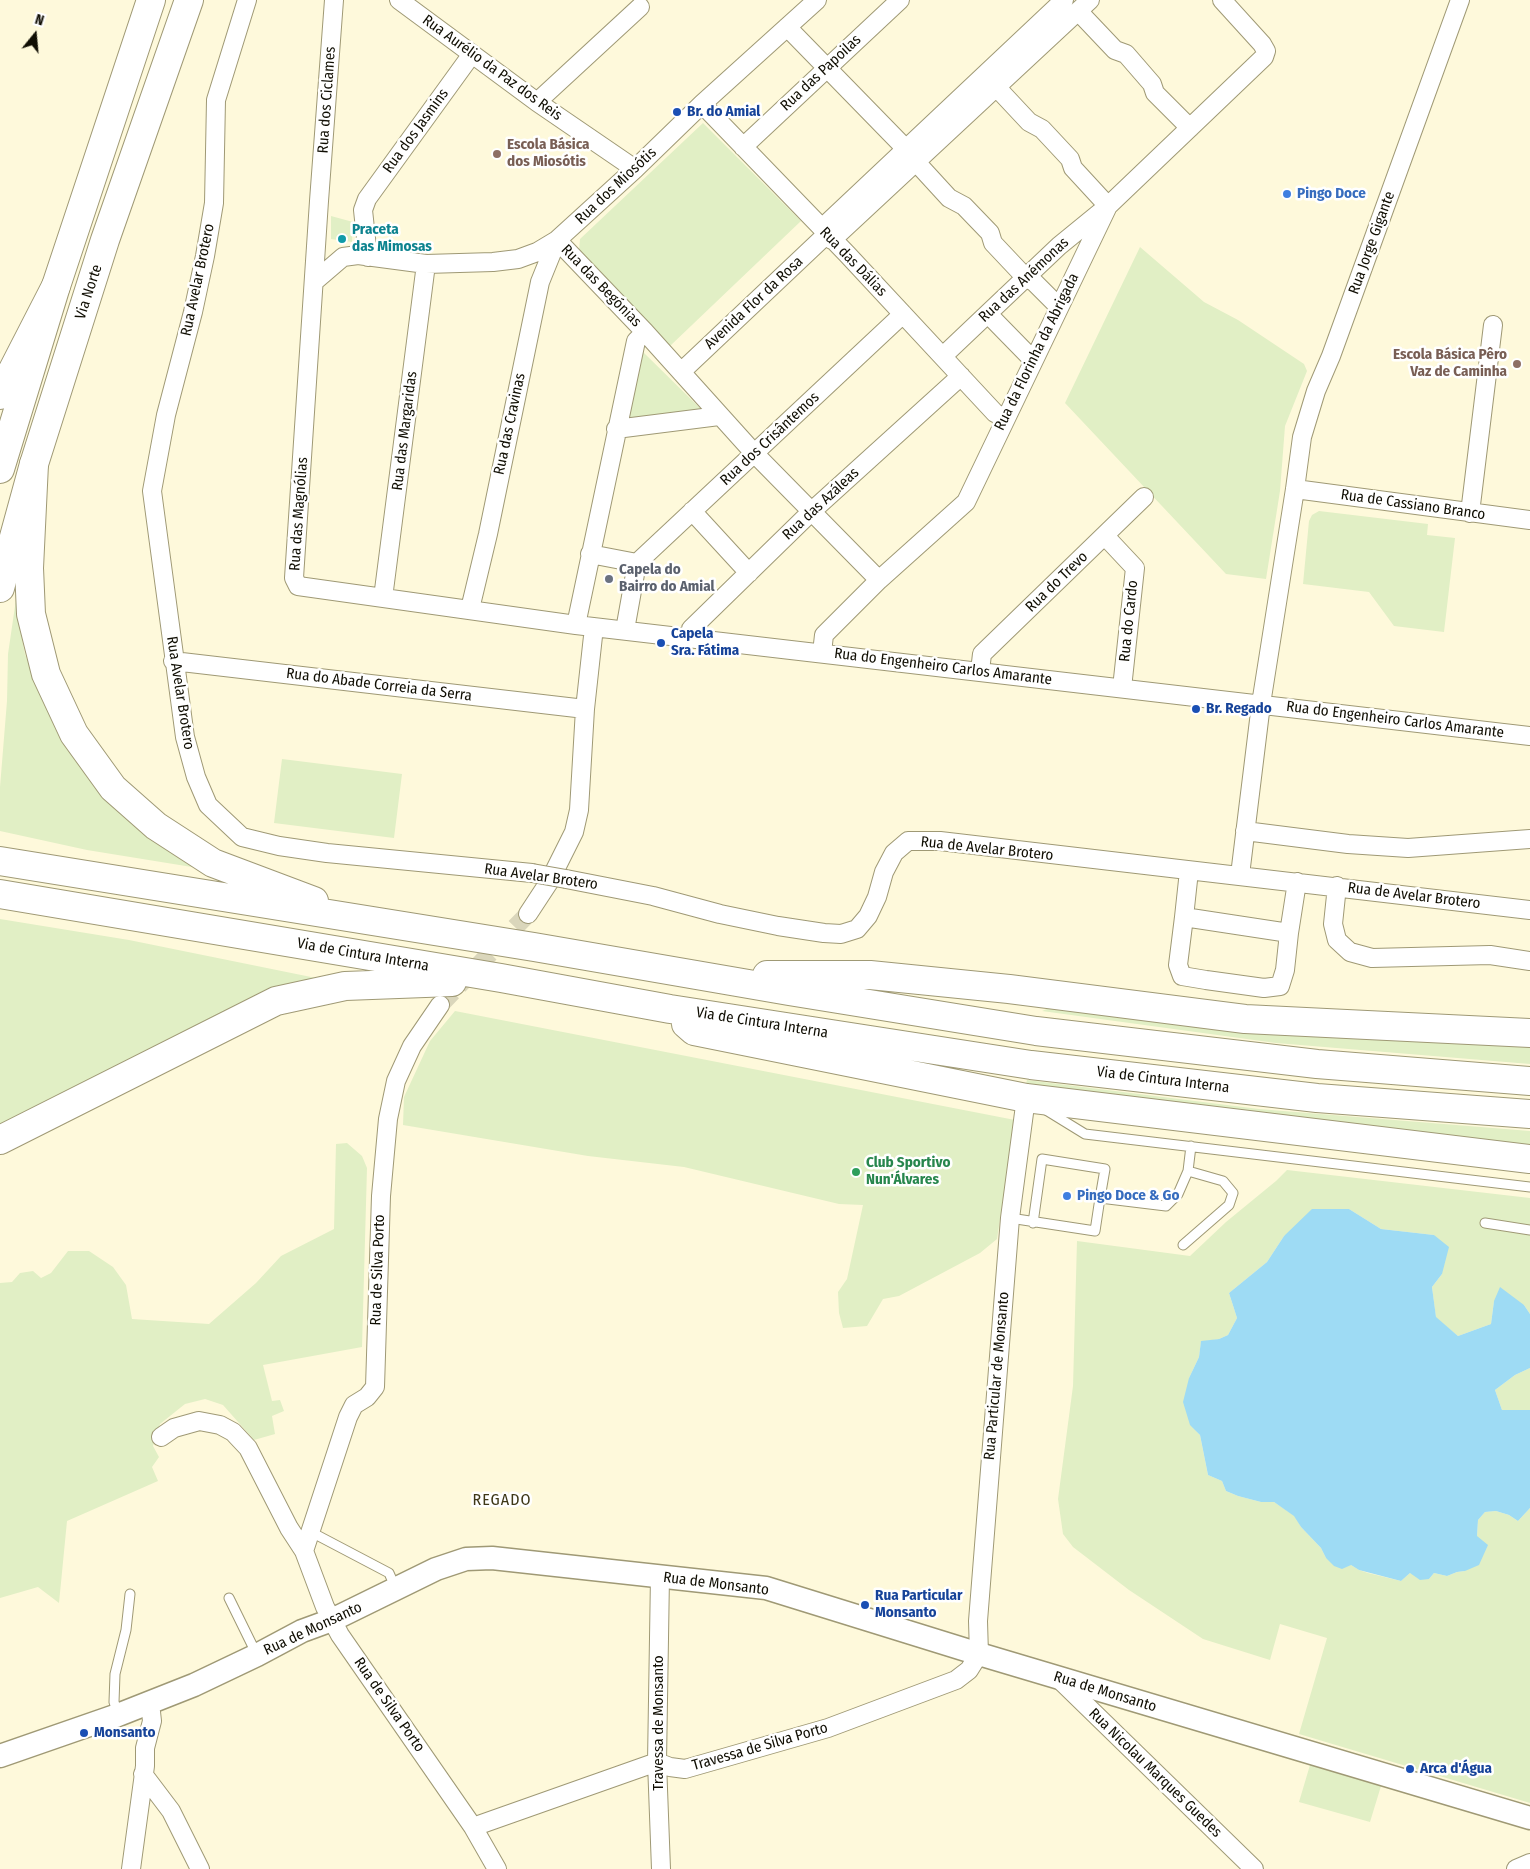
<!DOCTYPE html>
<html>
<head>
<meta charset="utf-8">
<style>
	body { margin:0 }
	#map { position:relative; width:1530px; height:1869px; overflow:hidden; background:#fef9db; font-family:"Fira Sans Condensed",sans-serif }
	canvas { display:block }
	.north { position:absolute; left:10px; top:10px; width:50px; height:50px; -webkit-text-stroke:4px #fff; paint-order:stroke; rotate:17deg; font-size:14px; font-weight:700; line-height:20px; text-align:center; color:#100e03 }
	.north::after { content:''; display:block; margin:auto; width:18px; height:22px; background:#100e03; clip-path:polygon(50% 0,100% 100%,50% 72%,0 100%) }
</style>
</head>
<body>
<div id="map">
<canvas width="1530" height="1869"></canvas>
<div class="north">N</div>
</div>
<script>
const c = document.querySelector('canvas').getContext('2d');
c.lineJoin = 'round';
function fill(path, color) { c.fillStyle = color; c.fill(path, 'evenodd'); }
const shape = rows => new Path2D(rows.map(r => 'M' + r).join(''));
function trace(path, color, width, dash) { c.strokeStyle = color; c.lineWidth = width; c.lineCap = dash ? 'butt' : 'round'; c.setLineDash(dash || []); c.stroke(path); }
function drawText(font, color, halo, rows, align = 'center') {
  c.font = font + ' "Fira Sans Condensed",sans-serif'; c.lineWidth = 5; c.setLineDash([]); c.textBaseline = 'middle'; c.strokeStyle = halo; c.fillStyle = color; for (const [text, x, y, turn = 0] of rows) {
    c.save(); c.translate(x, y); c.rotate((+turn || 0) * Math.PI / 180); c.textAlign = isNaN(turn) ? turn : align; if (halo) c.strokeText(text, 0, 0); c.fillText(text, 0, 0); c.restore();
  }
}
const green = shape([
	[703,123,801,221,670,346,579,251,580,239],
	[331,216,353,222,352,242,331,239],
	[1140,247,1204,302,1238,320,1304,364,1307,371,1285,426,1280,491,1266,579,1226,574,1065,403],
	[642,351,704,412,627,420],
	[1319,511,1428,524,1427,535,1455,538,1444,632,1394,626,1369,592,1303,584,1309,521,1312,515],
	[19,579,20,629,25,654,37,687,65,746,95,785,198,868,87,850,0,831,0,787,7,701,8,654],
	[282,759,402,774,394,838,274,823],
	[0,919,129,940,316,978,234,1012,0,1128],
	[1049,1008,1148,1019,1530,1041,1530,1064,1276,1043,1042,1011],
	[455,1011,1015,1120,997,1239,980,1253,899,1296,883,1299,867,1326,843,1328,839,1313,838,1292,847,1279,863,1205,839,1204,684,1167,588,1156,403,1125,404,1097,430,1041],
	[1027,1080,1259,1109,1530,1131,1530,1147,1075,1092,1026,1084],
	[347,1143,362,1156,367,1168,362,1347,263,1365,272,1401,280,1400,284,1411,272,1416,275,1434,254,1440,223,1405,205,1399,185,1404,160,1424,153,1446,159,1457,152,1467,158,1481,67,1521,59,1603,38,1587,0,1598,0,1283,12,1282,20,1273,33,1271,41,1278,51,1273,68,1251,89,1251,113,1267,126,1285,132,1319,209,1324,256,1283,281,1256,334,1229,336,1144],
	[1287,1170,1530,1198,1530,1314,1524,1305,1494,1301,1491,1324,1458,1336,1436,1318,1432,1287,1442,1274,1434,1235,1381,1229,1349,1209,1284,1236,1267,1262,1229,1293,1237,1318,1228,1335,1219,1339,1201,1342,1199,1357,1189,1378,1190,1424,1200,1435,1208,1475,1222,1481,1226,1491,1238,1496,1261,1502,1274,1502,1295,1516,1301,1527,1321,1548,1326,1558,1351,1565,1359,1570,1368,1573,1401,1581,1410,1573,1429,1579,1434,1573,1447,1576,1457,1572,1465,1571,1477,1536,1478,1520,1485,1512,1496,1511,1509,1515,1518,1521,1530,1508,1530,1803,1299,1734,1327,1638,1280,1624,1270,1660,1203,1639,1129,1590,1073,1547,1063,1534,1058,1499,1073,1386,1077,1241,1190,1256,1226,1222,1276,1181],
	[1530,1368,1530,1410,1502,1410,1495,1390,1515,1375],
	[1310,1765,1381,1786,1370,1822,1299,1802]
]);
const water = shape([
	[1312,1209,1349,1209,1381,1229,1434,1235,1449,1247,1442,1274,1432,1287,1436,1317,1458,1336,1491,1324,1494,1301,1500,1287,1524,1305,1530,1314,1530,1368,1515,1375,1495,1390,1502,1410,1530,1410,1530,1508,1518,1521,1509,1515,1496,1511,1485,1512,1478,1520,1477,1536,1488,1545,1479,1565,1465,1571,1457,1572,1447,1576,1434,1573,1429,1579,1420,1580,1410,1573,1401,1581,1359,1570,1351,1565,1342,1569,1334,1566,1326,1558,1321,1548,1301,1527,1294,1516,1274,1502,1261,1502,1238,1496,1226,1491,1222,1481,1208,1475,1200,1435,1190,1425,1183,1402,1189,1378,1199,1357,1201,1341,1219,1339,1228,1335,1237,1318,1229,1293,1267,1262,1284,1236]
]);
const minorTunnel = shape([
	[440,1005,528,914]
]);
const service = shape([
	[1046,1110,1085,1134,1530,1187],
	[1010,1218,1095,1231,1100,1198,1166,1206,1178,1194,1188,1171,1191,1146],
	[1033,1223,1042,1159,1105,1169,1100,1198],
	[1485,1223,1530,1230],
	[1183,1245,1229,1205,1233,1193,1223,1181,1188,1171],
	[311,1532,389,1573,396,1589],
	[229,1598,257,1655],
	[118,1714,114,1702,115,1674,126,1630,130,1594]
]);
const minor = shape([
	[247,0,216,100,214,203,205,256,193,312,166,415,152,491,185,737,196,777,208,805,242,837,279,846,327,853,532,873],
	[334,0,319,201,294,578,298,586,576,625,1530,736],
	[399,0,537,102,635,169],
	[1078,11,1115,50,1126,54,1152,84,1155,93,1190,128],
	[787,27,907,150],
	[537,102,640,7],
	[702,104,847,254,995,413,1005,418],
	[743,147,900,0],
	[916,162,949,198,964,206,990,233,993,243,1026,278,1034,282,1059,307],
	[822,228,1064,0],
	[557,240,645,332,754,453,879,580],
	[832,240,1090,0],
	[368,257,363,210,367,199,472,54],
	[315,281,343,257,358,255,426,264,493,262,518,259,537,252,557,240,635,169,702,104,817,0],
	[988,314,1033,360],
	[943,356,1059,246,1108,206,1073,168,1070,159,1042,129,1029,122,985,75],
	[681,372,827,234],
	[616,429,719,416],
	[1295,489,1530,520],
	[692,511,749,573],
	[1470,513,1493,325],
	[1105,536,1135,568,1122,688],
	[590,554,637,563,625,630],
	[637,563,903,314],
	[383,598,426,264],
	[470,609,488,534,540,282,557,240],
	[576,625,636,341,645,332],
	[690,638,691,629,812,511,961,376],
	[822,653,824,635,879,580,966,502,1108,206,1264,57,1266,51,1262,44,1222,0],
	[173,661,585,709],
	[980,671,982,654,1144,497],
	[1245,831,1348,844,1408,848,1530,839],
	[1189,871,1184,917,1289,933,1297,882],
	[1240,875,1261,704,1295,489,1302,437,1316,391,1331,356,1460,0],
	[566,879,653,896,720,914,778,926,824,933,841,934,857,929,868,916,877,897,884,872,894,853,908,841,940,841,1530,910],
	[1337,886,1333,924,1337,940,1350,952,1372,958,1490,955,1530,961],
	[528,914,549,882,574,832,579,810,585,709,594,627],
	[1184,917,1178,965,1182,976,1206,980,1264,988,1280,986,1285,970,1289,933],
	[161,1437,174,1428,199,1421,220,1425,233,1432,248,1448,289,1528,304,1551,325,1607,340,1635,473,1827,497,1869],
	[304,1551,348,1417,354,1405,367,1397,375,1387,381,1196,388,1119,396,1081,412,1046,440,1005],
	[660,1576,657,1762,661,1869],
	[1057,1677,1254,1869],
	[143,1774,171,1811,200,1869],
	[473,1827,657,1762,670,1767,685,1769,828,1728,956,1680,969,1670,979,1654,978,1621,1010,1218,1026,1098],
	[131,1869,145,1766,145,1748,152,1721,151,1712,146,1703],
	[1516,1869,1530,1863]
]);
const tertiary = shape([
	[0,1756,118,1715,194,1685,257,1655,302,1631,332,1620,436,1569,466,1559,492,1558,766,1588,979,1654,1530,1818]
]);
const trunk = shape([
	[0,469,56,286,151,0],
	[0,588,34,464,105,240,189,0]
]);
const motorway = shape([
	[0,395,56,286],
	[34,464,29,568,31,614,46,674,74,734,113,788,156,826,213,863,314,901],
	[0,861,534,947,789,991,1036,1031,1317,1064,1530,1081],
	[0,894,501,978,670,1009,1031,1065,1317,1098,1530,1114],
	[767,975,870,975,1009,989,1245,1019,1530,1033],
	[686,1024,694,1031,1026,1098,1530,1159],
	[0,1140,276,1001,345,986,452,982]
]);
const minorBridge = shape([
	[532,873,566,879]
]);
const markers = [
	[677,112,5,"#1a4fb4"],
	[497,154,5,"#8d6e63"],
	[1287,194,5,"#3f7fe0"],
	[342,239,5,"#0f9aa8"],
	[1517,364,5,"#8d6e63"],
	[609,579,5,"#6b7280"],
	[661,643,5,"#1a4fb4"],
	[1196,709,5,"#1a4fb4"],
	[856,1172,5,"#2e9e5b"],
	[1067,1196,5,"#3f7fe0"],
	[865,1605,5,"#1a4fb4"],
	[84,1733,5,"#1a4fb4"],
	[1410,1769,5,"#1a4fb4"]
];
const streetNames = [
	["Rua Aurélio da Paz dos Reis",492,68,36],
	["Rua das Papoilas",821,73,-43],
	["Rua dos Ciclames",327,100,-86],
	["Rua dos Jasmins",416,131,-54],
	["Rua dos Miosótis",616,186,-43],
	["Rua Jorge Gigante",1372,243,-70],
	["Rua das Dálias",853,262,46],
	["Rua Avelar Brotero",198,280,-78],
	["Rua das Anémonas",1024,280,-43],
	["Rua das Begónias",601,286,46],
	["Via Norte",89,292,-72],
	["Avenida Flor da Rosa",754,303,-43],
	["Rua da Florinha da Abrigada",1037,352,-64],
	["Rua das Cravinas",510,424,-78],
	["Rua das Margaridas",405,431,-83],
	["Rua dos Crisântemos",770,439,-43],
	["Rua das Azáleas",821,504,-43],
	["Rua de Cassiano Branco",1413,505,8],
	["Rua das Magnólias",299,514,-86],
	["Rua do Trevo",1057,582,-44],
	["Rua do Cardo",1129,621,-84],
	["Rua do Engenheiro Carlos Amarante",943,667,7],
	["Rua do Abade Correia da Serra",379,685,7],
	["Rua Avelar Brotero",180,693,81],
	["Rua do Engenheiro Carlos Amarante",1395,720,7],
	["Rua de Avelar Brotero",987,849,6],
	["Rua Avelar Brotero",541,877,8],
	["Rua de Avelar Brotero",1414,896,7],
	["Via de Cintura Interna",363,955,10],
	["Via de Cintura Interna",762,1023,9],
	["Via de Cintura Interna",1163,1080,7],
	["Rua de Silva Porto",378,1270,-88],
	["Rua Particular de Monsanto",997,1376,-85],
	["Rua de Monsanto",716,1584,7],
	["Rua de Monsanto",313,1629,-25],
	["Rua de Monsanto",1105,1692,17],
	["Rua de Silva Porto",389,1705,55],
	["Travessa de Monsanto",659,1723,-90],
	["Travessa de Silva Porto",760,1747,-16],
	["Rua Nicolau Marques Guedes",1155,1773,44]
];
const transitNames = [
	["Br. do Amial",687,112],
	["Capela",671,634],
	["Sra. Fátima",671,651],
	["Br. Regado",1206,709],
	["Rua Particular",875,1596],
	["Monsanto",875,1613],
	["Monsanto",94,1733],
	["Arca d'Água",1420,1769]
];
const educationNames = [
	["Escola Básica",507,145],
	["dos Miosótis",507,162],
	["Escola Básica Pêro",1507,355,"right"],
	["Vaz de Caminha",1507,372,"right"]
];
const shopNames = [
	["Pingo Doce",1297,194],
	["Pingo Doce & Go",1077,1196]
];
const cultureNames = [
	["Praceta",352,230],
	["das Mimosas",352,247]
];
const worshipNames = [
	["Capela do",619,570],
	["Bairro do Amial",619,587]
];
const leisureNames = [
	["Club Sportivo",866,1163],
	["Nun'Álvares",866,1180]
];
const neighbourhoodNames = [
	["REGADO",502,1501]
];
fill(green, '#e1efc5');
fill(water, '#9edbf4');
trace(minorTunnel, '#dad6bb', 18, [18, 9]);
trace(service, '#9f9975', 11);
trace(minor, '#9f9975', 20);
trace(tertiary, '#9f9975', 25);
trace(trunk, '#9f9975', 30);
trace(motorway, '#9f9975', 30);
trace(service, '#fff', 9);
trace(minor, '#fff', 18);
trace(tertiary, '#fff', 22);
trace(trunk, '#fff', 28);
trace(motorway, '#fff', 28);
trace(minorBridge, '#9f9975', 20, []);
trace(minorBridge, '#fff', 18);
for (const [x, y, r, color] of markers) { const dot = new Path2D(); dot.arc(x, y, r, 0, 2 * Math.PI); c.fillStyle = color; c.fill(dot); trace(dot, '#fff', 2); }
drawText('15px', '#100e03', '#fff', streetNames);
drawText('bold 15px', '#164399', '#fff', transitNames, 'left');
drawText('bold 15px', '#785e54', '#fff', educationNames, 'left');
drawText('bold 15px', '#366cbe', '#fff', shopNames, 'left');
drawText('bold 15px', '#0d838f', '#fff', cultureNames, 'left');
drawText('bold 15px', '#5b616d', '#fff', worshipNames, 'left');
drawText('bold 15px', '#27864d', '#fff', leisureNames, 'left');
c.letterSpacing = '1px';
drawText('16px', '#3e3818', '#fff', neighbourhoodNames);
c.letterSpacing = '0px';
</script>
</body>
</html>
